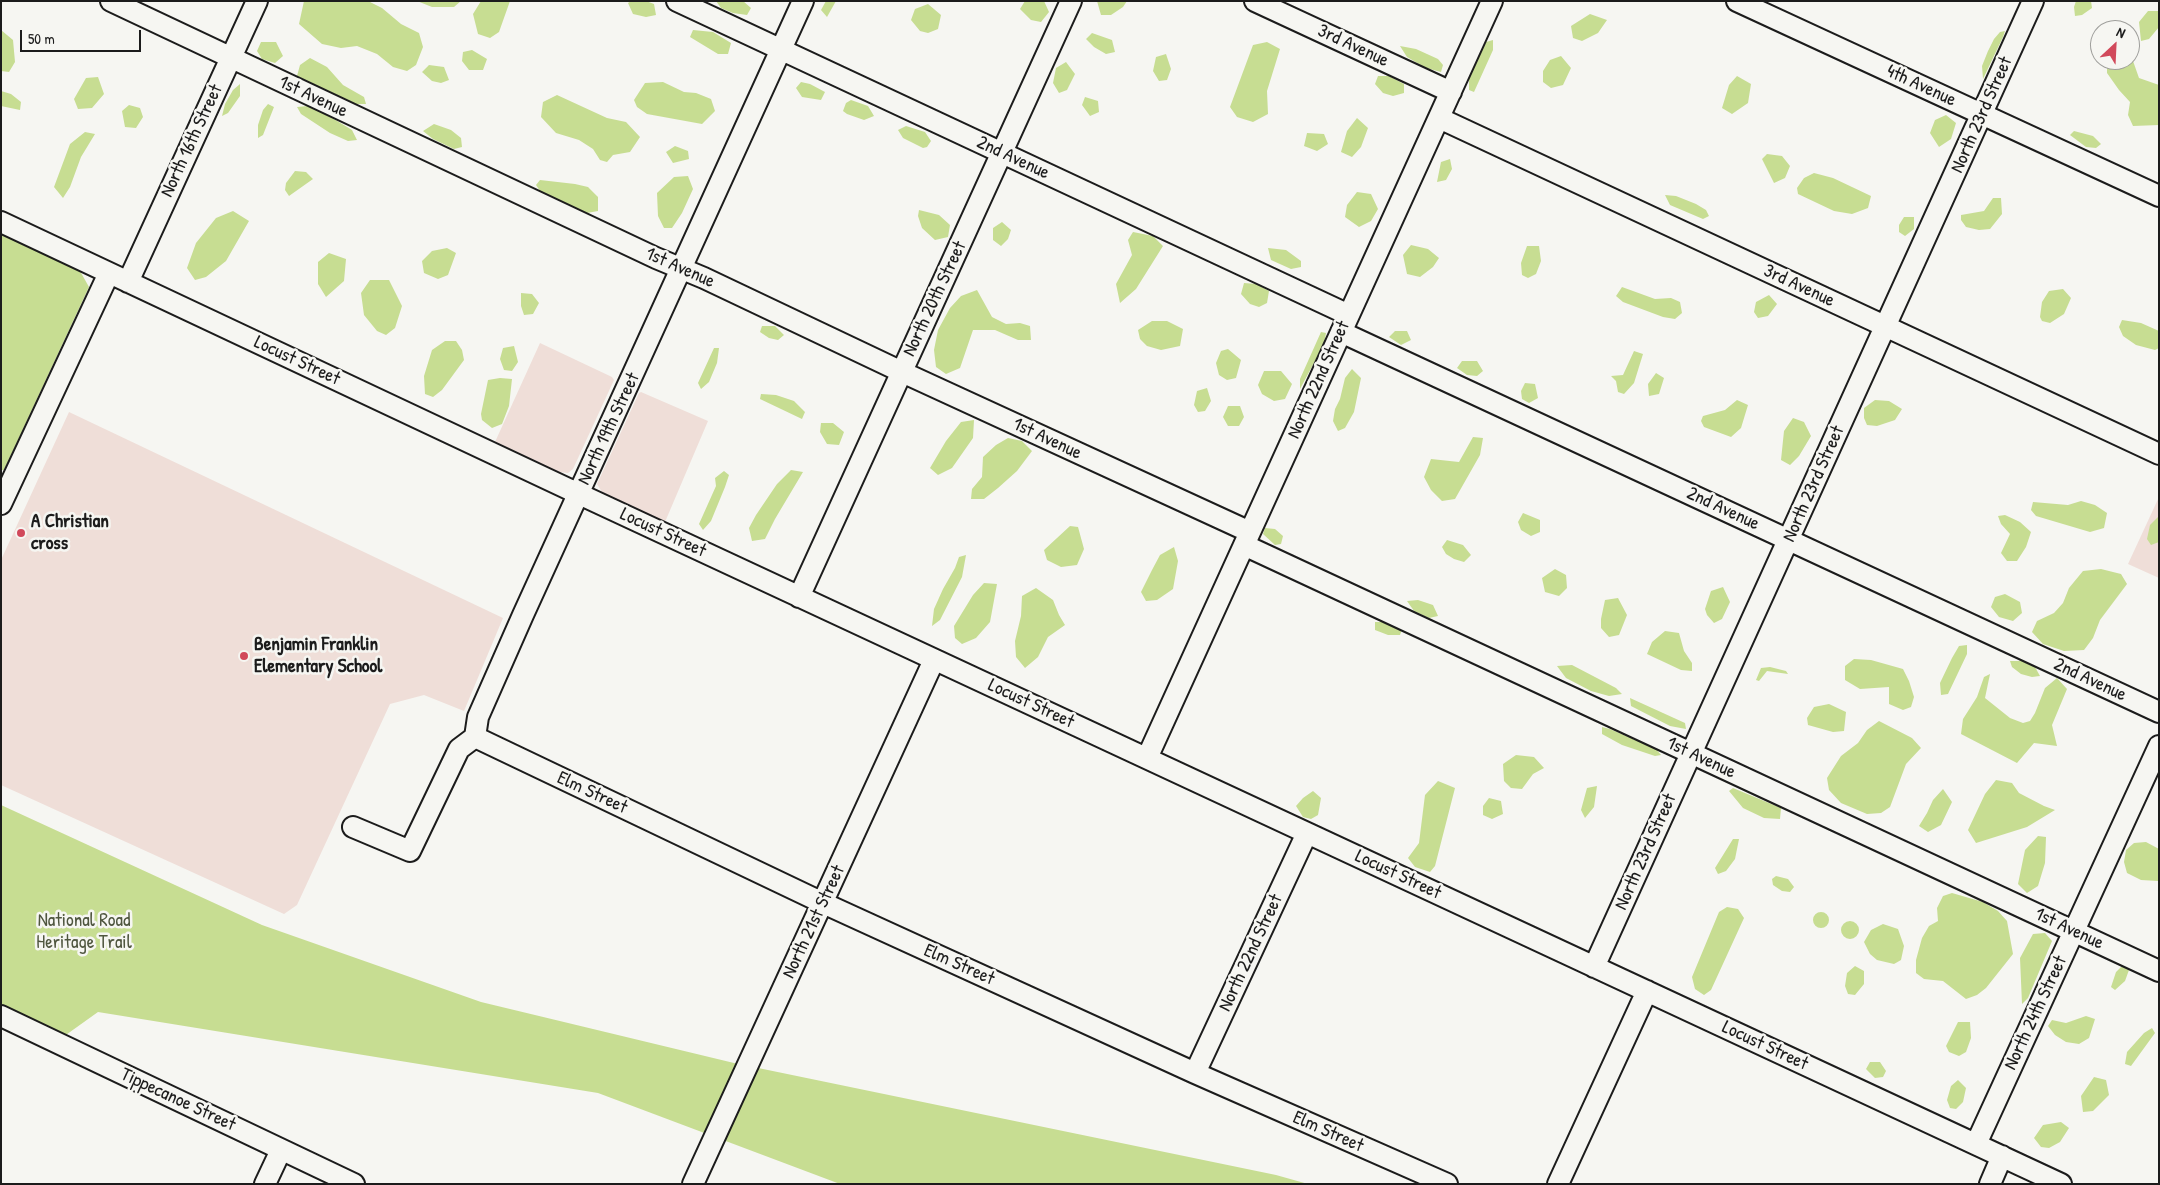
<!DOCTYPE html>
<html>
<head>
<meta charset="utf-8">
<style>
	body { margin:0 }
	#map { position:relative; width:2160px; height:1185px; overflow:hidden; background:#f6f6f2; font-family:"Patrick Hand",sans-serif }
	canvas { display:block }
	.frame { position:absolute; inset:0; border:2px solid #1c1c1c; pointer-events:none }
	.north { position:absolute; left:2090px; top:20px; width:50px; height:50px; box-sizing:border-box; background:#f6f6f2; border:1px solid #9f9f9c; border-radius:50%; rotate:25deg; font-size:14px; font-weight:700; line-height:20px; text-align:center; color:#1c1c1c }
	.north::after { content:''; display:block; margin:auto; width:18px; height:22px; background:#d1495b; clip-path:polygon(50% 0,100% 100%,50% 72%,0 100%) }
	.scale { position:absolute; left:20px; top:30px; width:121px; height:22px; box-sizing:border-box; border:2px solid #1c1c1c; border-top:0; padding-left:6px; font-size:15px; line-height:18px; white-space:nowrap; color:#1c1c1c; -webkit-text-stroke:4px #f6f6f2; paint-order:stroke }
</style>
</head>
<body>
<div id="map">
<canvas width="2160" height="1185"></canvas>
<div class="frame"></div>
<div class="north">N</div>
<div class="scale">50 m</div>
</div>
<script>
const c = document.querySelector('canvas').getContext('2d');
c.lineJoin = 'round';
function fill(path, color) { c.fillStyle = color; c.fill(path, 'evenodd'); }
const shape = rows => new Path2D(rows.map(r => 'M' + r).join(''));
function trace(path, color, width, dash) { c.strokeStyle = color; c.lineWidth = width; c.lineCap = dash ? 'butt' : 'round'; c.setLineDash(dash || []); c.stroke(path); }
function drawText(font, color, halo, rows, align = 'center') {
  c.font = font + ' "Patrick Hand",sans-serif'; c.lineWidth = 5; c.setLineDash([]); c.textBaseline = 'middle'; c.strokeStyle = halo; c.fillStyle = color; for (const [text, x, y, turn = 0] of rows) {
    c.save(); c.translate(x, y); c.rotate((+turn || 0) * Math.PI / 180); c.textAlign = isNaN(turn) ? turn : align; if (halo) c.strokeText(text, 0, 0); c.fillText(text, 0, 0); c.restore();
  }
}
const built = shape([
	[540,343,612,377,614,380,573,469,568,473,559,472,495,442],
	[641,392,708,421,665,522,602,492,597,484,639,393],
	[69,412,503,618,464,711,424,695,390,704,297,905,284,914,1,785,1,560],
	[2159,497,2159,578,2128,564]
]);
const green = shape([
	[304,1,368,1,382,8,401,24,419,33,423,47,416,65,407,71,393,67,377,54,357,46,341,48,322,44,299,24],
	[417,1,461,1,454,7,432,7],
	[481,1,510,1,499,32,490,38,478,34,473,14],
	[631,1,646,1,654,4,656,15,646,17,633,14,628,3],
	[716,1,743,1,751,8,747,15,733,13,721,8],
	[826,1,836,1,827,17,821,10],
	[1025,1,1044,1,1049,12,1041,22,1031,20,1020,9],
	[1097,1,1127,1,1123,7,1111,15,1101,15],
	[2076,1,2091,1,2092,8,2082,15,2075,16,2074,7],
	[928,4,941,15,938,29,928,33,920,31,911,20,915,9],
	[2148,11,2158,11,2159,27,2149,39,2141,41,2139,22],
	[1590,14,1607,20,1598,33,1582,41,1573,38,1571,26],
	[1,30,13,40,15,62,9,72,1,71],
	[693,30,713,32,731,43,728,54,718,54,690,37],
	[2005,31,2003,37,1983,79,1982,66,1988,51,1994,39,2000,32],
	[1092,33,1112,40,1115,52,1106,54,1094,47,1086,39],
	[1493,40,1493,50,1474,92,1469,90,1469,78,1486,42],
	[261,42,276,42,283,56,275,63,262,59,257,51],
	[1267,42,1280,49,1267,91,1268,114,1253,122,1237,117,1230,107,1253,45],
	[1400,46,1416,49,1438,59,1443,65,1441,72,1426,68,1407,57],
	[472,50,487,59,483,70,469,70,462,61,463,52],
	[1166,54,1171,69,1167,80,1159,81,1153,71,1156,57],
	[1561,56,1571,68,1563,85,1551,88,1543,82,1543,71,1550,60],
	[310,58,327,67,343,85,364,97,366,104,356,104,297,76,300,65],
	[2111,60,2133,61,2139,78,2159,85,2159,125,2133,126,2128,115,2130,102,2119,90,2107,73,2107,62],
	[1066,62,1075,74,1067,90,1059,93,1053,83,1056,68],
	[429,65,444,67,449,80,441,83,432,81,422,72],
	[1378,76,1389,76,1404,84,1404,93,1393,96,1383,93,1375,84],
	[1737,76,1751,84,1748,103,1732,114,1722,108,1729,85],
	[98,77,104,94,92,108,78,109,74,99,86,78],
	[663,82,684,92,696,93,711,99,715,111,702,124,647,114,637,107,634,100,645,83],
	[801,82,810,84,825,92,821,100,802,97,796,88],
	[240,84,240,96,228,113,222,116,225,104,233,90],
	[1,91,11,94,21,102,20,110,1,106],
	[557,95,607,118,626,122,640,137,630,152,613,155,607,162,600,160,593,149,579,140,556,133,541,117,543,102],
	[1085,97,1098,101,1099,112,1090,116,1082,105],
	[851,100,868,106,874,116,864,120,847,114,843,111,846,103],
	[268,104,274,107,263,135,258,138,258,125,263,110],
	[129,105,140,108,143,117,136,128,125,127,122,111],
	[308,106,324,113,352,130,357,140,348,141,330,133,301,114,297,107],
	[1946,115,1956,123,1951,139,1939,147,1930,133,1935,120],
	[1357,118,1368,128,1361,147,1352,157,1341,152,1347,131],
	[434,124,451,130,461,138,462,147,454,149,433,139,423,131],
	[906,126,925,132,931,141,927,147,923,148,903,138,898,130],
	[2074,131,2093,136,2101,144,2096,148,2086,147,2070,135],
	[85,132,95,134,81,157,70,187,63,198,54,187,70,144],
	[1307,133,1324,134,1328,144,1317,151,1304,146],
	[675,146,688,151,689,159,673,163,666,152],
	[1767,154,1782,156,1790,166,1785,178,1774,183,1762,159],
	[1450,159,1452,169,1446,180,1437,182,1441,162],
	[295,171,306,172,313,179,289,196,285,190,286,183],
	[1814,173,1833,178,1871,196,1868,208,1852,214,1834,211,1798,194,1797,188,1804,178],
	[688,176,693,189,682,213,672,228,664,228,658,216,657,193,674,177],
	[540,180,575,184,588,187,598,197,598,211,587,213,540,191,536,185],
	[1357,192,1371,194,1378,209,1371,221,1359,227,1345,217,1347,205],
	[1665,195,1676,196,1696,204,1706,210,1709,216,1703,219,1670,205],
	[1993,198,2001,198,2002,214,1990,229,1979,230,1966,227,1961,220,1961,215,1984,211],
	[919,210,939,215,950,225,948,237,935,240,922,228,918,216],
	[233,211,249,221,226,261,206,277,195,280,187,268,196,243,216,218],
	[1904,217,1914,217,1914,229,1905,236,1899,232,1899,225],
	[1002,222,1011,230,1008,239,1001,246,993,240,993,228],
	[1133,232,1153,236,1163,246,1136,289,1120,303,1116,284,1132,255,1128,240],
	[1,234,80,271,89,287,4,470,1,470],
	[1411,245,1428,249,1439,258,1433,267,1420,277,1407,274,1403,255],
	[1527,246,1539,246,1541,261,1536,274,1528,278,1522,275,1521,263],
	[447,248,456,253,448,275,438,279,424,273,422,261,432,251],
	[1268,248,1286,250,1301,261,1301,267,1291,269,1271,260],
	[329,253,346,259,344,281,326,297,318,284,318,262],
	[370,280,389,280,402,306,395,328,386,335,377,331,364,315,361,293],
	[1244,283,1257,284,1269,291,1267,303,1259,307,1250,304,1241,294],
	[1622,287,1655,299,1671,298,1680,302,1682,313,1675,319,1663,317,1623,302,1616,296],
	[2063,289,2071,298,2064,314,2050,323,2042,321,2040,317,2042,302,2049,291],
	[977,290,992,317,1006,324,1020,323,1030,326,1031,340,1018,340,995,330,973,330,960,368,946,374,936,367,934,350,938,330,950,308,961,296],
	[521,293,532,294,539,303,533,314,524,315,521,306],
	[1769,295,1777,304,1768,316,1758,318,1754,312,1756,302],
	[2122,320,2141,323,2159,331,2159,348,2155,350,2136,345,2123,336,2119,327],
	[1152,321,1167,321,1183,329,1180,346,1161,350,1147,346,1140,339,1138,330],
	[762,326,775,326,784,335,778,340,769,338,760,332],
	[1395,331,1407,331,1411,340,1401,345,1389,337],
	[1321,332,1326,333,1324,344,1300,389,1300,379],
	[445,341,456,341,462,350,464,360,442,390,433,397,425,394,424,376,432,350],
	[514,346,518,362,512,371,504,370,500,359,503,348],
	[714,348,719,348,717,363,709,382,701,389,698,383],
	[1228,349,1241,360,1236,378,1227,380,1219,375,1216,363,1221,351],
	[1634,351,1643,354,1634,383,1624,394,1618,392,1616,381,1611,376,1623,375],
	[1462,361,1477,361,1483,371,1477,376,1467,375,1457,368],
	[1352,369,1361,378,1354,412,1345,428,1338,431,1333,421,1335,409,1340,399,1345,378],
	[1264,371,1281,371,1292,384,1285,399,1274,401,1262,394,1258,385],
	[1656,373,1664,378,1659,394,1649,396,1648,384],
	[500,378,512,379,509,406,502,424,492,428,482,420,481,414,488,380],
	[1525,383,1535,384,1538,398,1529,403,1522,399,1521,391],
	[1207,388,1211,401,1205,411,1198,412,1194,405,1197,391],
	[761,394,776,395,794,401,805,412,802,419,760,399],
	[1737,400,1748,405,1741,428,1731,437,1704,427,1701,421,1703,416,1725,410],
	[1875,400,1889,401,1902,409,1895,420,1877,426,1867,425,1864,418,1864,408],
	[1228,406,1240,406,1244,417,1239,426,1228,426,1223,417],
	[1793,418,1804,422,1811,436,1799,456,1790,465,1781,460,1784,431],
	[974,420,973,438,952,468,938,475,930,468,946,441,961,422],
	[821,423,833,423,844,432,839,445,827,444,820,432],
	[1473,437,1483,438,1480,455,1455,499,1442,501,1431,490,1424,477,1431,459,1459,462],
	[1008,438,1022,441,1032,451,1017,471,998,488,984,499,971,499,972,489,982,477,983,457,996,445],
	[791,470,803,472,775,519,765,539,752,541,749,528,756,515,777,484],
	[724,471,729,475,725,487,711,521,703,530,699,524,716,486,715,478],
	[2081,501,2095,505,2107,513,2104,528,2090,532,2036,516,2031,510,2033,502,2068,505],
	[1523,513,1540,520,1540,532,1531,536,1521,530,1518,522],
	[2005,515,2020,522,2031,532,2026,547,2017,561,2007,561,2001,553,2010,534,2001,524,1998,516],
	[2158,517,2159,542,2151,545,2147,539,2150,525],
	[1070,526,1078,527,1084,549,1077,565,1061,567,1047,560,1044,550],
	[1265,528,1275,529,1283,536,1281,544,1275,545,1263,534],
	[1447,540,1463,545,1471,555,1464,562,1454,559,1446,554,1442,547],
	[1174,547,1178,561,1173,589,1157,600,1146,601,1141,592,1152,570,1160,555],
	[966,555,962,577,940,620,932,626,934,609,943,589,955,568,959,557],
	[1555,569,1566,575,1567,588,1559,596,1545,592,1542,578],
	[2101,569,2121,574,2127,584,2100,620,2093,638,2084,650,2064,651,2043,644,2032,632,2037,621,2054,613,2063,603,2069,588,2083,571],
	[984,583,997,584,990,622,976,638,962,644,955,638,954,626,973,595],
	[1723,587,1730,602,1722,619,1714,623,1707,615,1705,609,1711,591],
	[1036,588,1053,600,1059,615,1065,625,1048,637,1038,657,1025,668,1016,657,1015,641,1021,616,1022,596],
	[2005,594,2020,602,2022,613,2013,621,1999,617,1991,607,1995,597],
	[1618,598,1627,615,1619,635,1609,637,1601,628,1601,619,1605,600],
	[1418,600,1433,605,1438,616,1429,618,1414,611,1407,601],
	[1375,622,1385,622,1402,629,1400,635,1388,635,1375,630],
	[1665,631,1679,633,1684,651,1692,663,1692,671,1681,670,1647,654,1652,642],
	[1967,645,1967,654,1948,694,1941,695,1940,683,1952,658,1959,646],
	[1854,659,1871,660,1903,669,1909,681,1914,697,1911,707,1903,710,1889,704,1889,687,1860,689,1845,680,1845,666],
	[2010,661,2022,661,2035,667,2040,676,2032,677,2021,674,2012,667],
	[1572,665,1616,688,1622,694,1609,696,1591,691,1566,678,1557,666],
	[1770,667,1786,671,1788,674,1767,671,1759,681,1756,680,1761,668],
	[1990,674,1985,698,2010,718,2023,723,2030,721,2035,713,2045,688,2057,678,2067,689,2052,725,2057,746,2034,743,2017,763,1961,734,1963,719,1977,697,1984,677],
	[1630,698,1685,723,1686,729,1670,726,1631,706],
	[1829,704,1846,712,1844,731,1833,732,1808,725,1807,718,1814,707],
	[1879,721,1912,738,1921,748,1906,764,1890,807,1881,813,1867,814,1841,803,1829,790,1827,778,1841,756,1858,743,1867,730],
	[1602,727,1610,729,1656,749,1661,755,1655,756,1622,745,1602,734],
	[1516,755,1534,757,1544,768,1533,774,1522,789,1511,788,1504,781,1503,764],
	[1996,780,2012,783,2019,793,2044,806,2055,810,2027,827,1976,843,1968,830,1985,794],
	[1438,781,1455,788,1435,866,1430,872,1415,867,1408,858,1419,843,1425,795],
	[1597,786,1594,807,1585,818,1581,810,1587,788],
	[1733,788,1781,808,1780,819,1764,818,1743,808,1729,791],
	[1943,789,1952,802,1941,825,1928,832,1919,826,1927,813,1933,800],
	[1313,791,1321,798,1318,815,1311,819,1303,817,1296,806,1303,798],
	[1489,798,1501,801,1503,814,1492,819,1483,815,1483,806],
	[1,805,262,925,481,1002,734,1063,1276,1175,1308,1184,840,1184,598,1093,98,1012,56,1042,1,1016],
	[2038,836,2046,837,2045,863,2038,886,2027,893,2018,884,2025,850],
	[1733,839,1739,839,1735,859,1726,871,1718,874,1715,868],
	[2146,842,2159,849,2158,881,2141,880,2127,873,2124,862,2126,850,2134,843],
	[1776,876,1788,879,1794,887,1790,892,1782,891,1773,885,1772,879],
	[1952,893,1983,902,1998,911,2007,921,2013,954,1986,988,1977,995,1966,999,1943,981,1924,979,1916,973,1916,960,1922,938,1929,926,1938,921,1937,908,1943,896],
	[1727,907,1738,909,1744,918,1711,990,1704,995,1695,989,1692,977,1719,912],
	'1813 920a8 8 0 1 1 16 0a8 8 0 1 1-16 0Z',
	'1841 930a9 9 0 1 1 18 0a9 9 0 1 1-18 0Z',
	[1883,924,1898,929,1904,946,1901,960,1894,964,1877,960,1870,954,1864,942,1871,930],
	[2045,933,2052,941,2028,998,2022,1004,2020,958,2033,934],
	[1855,966,1864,971,1864,984,1855,995,1848,994,1845,986,1847,973],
	[2122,966,2129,970,2125,981,2115,990,2111,987,2116,972],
	[2086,1016,2095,1019,2089,1038,2079,1044,2066,1042,2055,1035,2048,1026,2052,1020,2066,1023],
	[1958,1022,1970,1022,1971,1038,1966,1052,1959,1056,1949,1052,1946,1046],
	[2152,1028,2155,1033,2131,1066,2125,1064,2127,1052,2144,1033],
	[1870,1062,1880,1062,1886,1071,1883,1077,1875,1078,1866,1069],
	[2094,1077,2106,1080,2109,1095,2093,1111,2083,1112,2081,1096],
	[1958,1080,1966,1088,1963,1102,1956,1109,1950,1108,1947,1100,1951,1086],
	[2061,1122,2069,1128,2060,1142,2049,1148,2041,1147,2034,1138,2043,1125]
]);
const minor = shape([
	[111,1,656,258,704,278,902,372,1250,532],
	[677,1,1349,315],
	[1255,1,1451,92],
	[1737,1,2159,196],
	[1439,118,2159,454],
	[1,222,579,494,2061,1184],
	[128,282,257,1],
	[1341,332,2159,712],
	[1,504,109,273],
	[1244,545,2159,971],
	[799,597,1071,1],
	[475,737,823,903,1195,1073,1447,1184],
	[1147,758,1492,1],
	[353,827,410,851,459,749,475,737,478,717,523,615,803,1],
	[1594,967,2033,1],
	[1,1016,354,1184],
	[1195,1073,1307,833],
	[1976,1144,2159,746],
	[265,1184,281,1150],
	[693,1184,934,660],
	[1558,1184,1647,991],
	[1990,1184,2002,1156]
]);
const markers = [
	[21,533,5,"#d1495b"],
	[244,656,5,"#d1495b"]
];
const streetNames = [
	["3rd Avenue",1353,46,25],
	["4th Avenue",1921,86,25],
	["1st Avenue",313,97,25],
	["North 23rd Street",1982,115,-66],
	["North 16th Street",192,141,-65],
	["2nd Avenue",1013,158,25],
	["1st Avenue",680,268,24],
	["3rd Avenue",1799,286,25],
	["North 20th Street",935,299,-65],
	["Locust Street",297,361,25],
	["North 22nd Street",1319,380,-66],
	["North 19th Street",609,429,-65],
	["1st Avenue",1047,439,25],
	["North 23rd Street",1814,484,-66],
	["2nd Avenue",1723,509,25],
	["Locust Street",663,533,25],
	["2nd Avenue",2090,680,25],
	["Locust Street",1031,704,25],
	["1st Avenue",1701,758,25],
	["Elm Street",592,793,25],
	["North 23rd Street",1646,852,-66],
	["Locust Street",1398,875,25],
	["North 21st Street",814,922,-65],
	["1st Avenue",2069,929,25],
	["North 22nd Street",1251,953,-65],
	["Elm Street",959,965,24],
	["North 24th Street",2036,1013,-65],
	["Locust Street",1765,1046,25],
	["Tippecanoe Street",178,1100,25],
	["Elm Street",1328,1132,24]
];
const poiNames = [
	["A Christian",31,522],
	["cross",31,544],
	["Benjamin Franklin",254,645],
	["Elementary School",254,667]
];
const parkNames = [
	["National Road",84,921],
	["Heritage Trail",84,943]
];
fill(built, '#efded8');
fill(green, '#c7dd92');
trace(minor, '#1c1c1c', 24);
trace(minor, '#f6f6f2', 20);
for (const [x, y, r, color] of markers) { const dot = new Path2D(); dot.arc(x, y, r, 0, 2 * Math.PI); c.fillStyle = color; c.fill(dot); trace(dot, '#f6f6f2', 2); }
drawText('19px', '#1c1c1c', '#f6f6f2', streetNames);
drawText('bold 19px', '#1c1c1c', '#f6f6f2', poiNames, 'left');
drawText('19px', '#4f563f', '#f6f6f2', parkNames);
</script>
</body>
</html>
